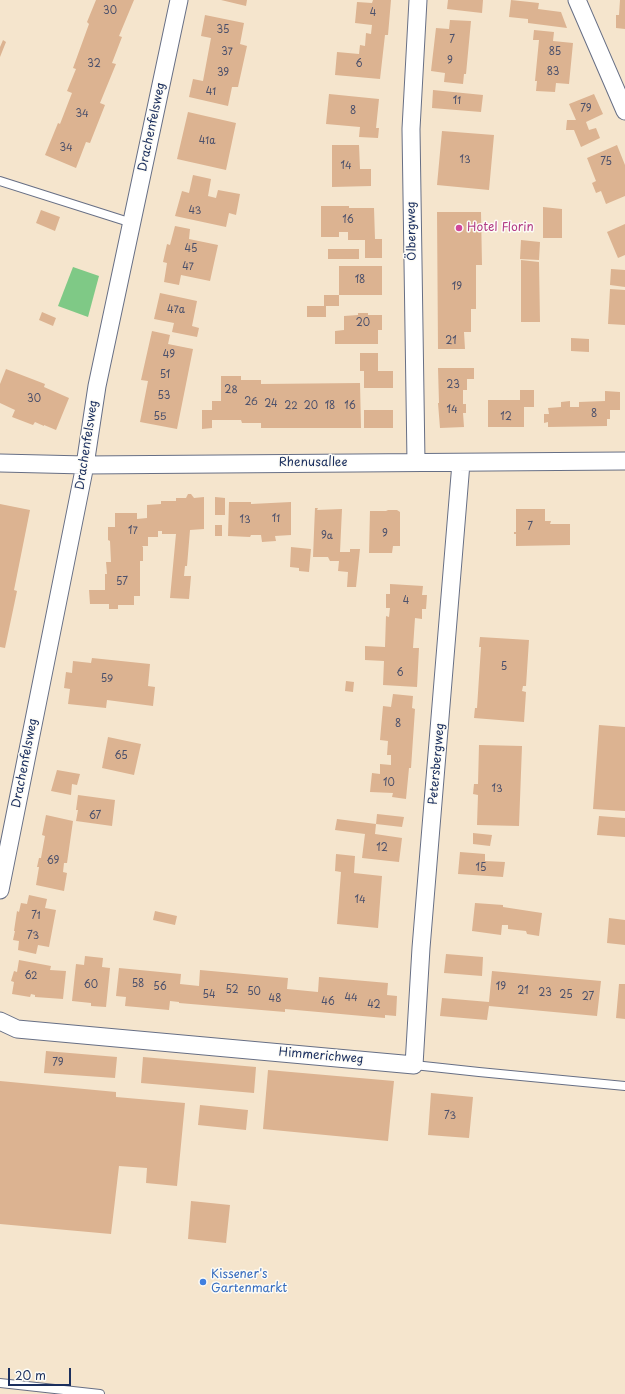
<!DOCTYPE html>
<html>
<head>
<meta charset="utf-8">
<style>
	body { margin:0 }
	#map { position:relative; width:625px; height:1394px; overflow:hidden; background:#f5e5cd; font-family:"Playpen Sans",sans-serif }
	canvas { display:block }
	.scale { position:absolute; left:8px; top:1368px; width:63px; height:18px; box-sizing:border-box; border:2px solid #1b2f5e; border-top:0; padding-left:5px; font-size:12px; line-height:14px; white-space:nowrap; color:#1b2f5e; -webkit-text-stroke:3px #fdfcf7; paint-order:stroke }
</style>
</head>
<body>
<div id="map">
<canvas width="625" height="1394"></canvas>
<div class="scale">20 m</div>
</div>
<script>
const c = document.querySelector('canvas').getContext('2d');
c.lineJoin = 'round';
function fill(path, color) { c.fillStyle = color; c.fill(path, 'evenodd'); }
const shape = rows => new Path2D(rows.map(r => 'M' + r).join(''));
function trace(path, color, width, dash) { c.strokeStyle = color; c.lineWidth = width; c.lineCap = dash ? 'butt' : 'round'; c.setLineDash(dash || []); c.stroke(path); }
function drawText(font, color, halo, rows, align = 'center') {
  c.font = font + ' "Playpen Sans",sans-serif'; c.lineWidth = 3; c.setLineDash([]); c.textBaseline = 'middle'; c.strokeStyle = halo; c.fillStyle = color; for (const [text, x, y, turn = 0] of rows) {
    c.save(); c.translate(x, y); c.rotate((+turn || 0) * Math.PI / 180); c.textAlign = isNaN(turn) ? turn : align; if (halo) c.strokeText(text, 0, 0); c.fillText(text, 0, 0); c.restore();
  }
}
const green = shape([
	[73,267,99,276,88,317,58,306]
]);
const building = shape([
	[96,0,134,0,119,36,122,37,112,63,116,64,100,103,105,105,90,143,86,142,76,168,45,155,58,123,60,124,72,93,67,91,76,69,73,68,89,24,87,22],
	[221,0,247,0,246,6],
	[373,0,391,0,388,35,385,35,380,79,335,75,337,52,359,54,360,45,365,46,366,33,371,34,372,25,355,23,357,2,372,3],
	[448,0,483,0,482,13,447,9],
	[511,0,539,3,538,9,561,12,567,28,528,23,528,19,509,17],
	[620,0,625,0,625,29,616,28,616,15,619,15],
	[205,15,244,23,240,44,247,46,238,87,232,87,228,106,189,97,193,79,203,81,211,38,201,36],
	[450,20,471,21,466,74,464,74,463,84,444,82,445,73,431,71,436,28,449,29],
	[534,30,554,32,553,41,573,43,569,84,556,83,555,92,536,91,537,81,535,81,539,40,533,40],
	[3,40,6,42,0,57,0,47],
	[433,90,483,95,481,112,432,108],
	[329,94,379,99,376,128,379,128,378,138,359,137,360,127,326,124],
	[594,94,603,114,586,122,589,130,596,128,600,138,581,147,574,130,566,130,567,120,576,120,569,104],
	[188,112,236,123,226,170,177,159],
	[442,131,494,135,489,190,437,185],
	[332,145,359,145,360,169,371,169,371,186,332,187],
	[617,145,625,165,625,196,606,204,601,191,596,193,592,183,596,181,587,158],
	[193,175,211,179,208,196,216,198,218,190,240,194,236,215,229,213,226,227,175,216,182,191,189,193],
	[321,206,349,206,349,208,374,208,375,239,382,239,382,258,365,258,365,240,348,240,348,232,339,232,339,237,321,237],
	[543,207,562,209,562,238,543,238],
	[41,210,60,217,55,231,36,223],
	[437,212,481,212,482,265,476,265,476,309,471,309,471,332,464,332,465,349,438,349],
	[625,224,625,255,618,258,607,232],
	[175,226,190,229,189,239,218,245,210,281,181,275,179,285,164,282,167,263,163,262,167,244,170,245],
	[521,240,540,242,539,260,520,259],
	[328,249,359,249,359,259,328,259],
	[521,260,539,262,540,322,521,322],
	[339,266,382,266,382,295,339,295,339,306,326,306,326,317,307,317,307,306,324,306,324,295,339,295],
	[611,269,625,270,625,287,610,285],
	[610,289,625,290,625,325,608,324],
	[160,293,197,301,192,326,199,328,197,337,172,332,174,323,154,319],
	[42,312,56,318,53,326,39,320],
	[358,313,368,313,368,315,382,315,382,330,378,330,378,344,335,344,335,331,344,330,344,316,358,315],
	[152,331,170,335,168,344,193,349,177,429,140,422,148,381,141,380],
	[571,338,589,339,589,352,571,351],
	[360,353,378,353,378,371,393,371,393,388,364,388,364,371,360,371],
	[438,368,474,368,474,379,467,379,467,390,463,390,463,404,466,404,466,413,463,413,464,427,440,428,438,403,439,403],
	[6,369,45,384,44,387,69,398,56,430,44,425,44,426,35,422,33,425,12,417,15,410,0,403,0,384],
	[221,376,241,376,241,380,261,380,261,384,360,383,361,428,261,428,261,423,242,423,241,420,212,420,212,428,202,429,202,410,212,410,212,401,221,401],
	[520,390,534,390,534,407,524,407,524,427,488,427,488,400,520,400],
	[605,391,620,392,620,410,610,410,610,419,607,419,607,426,548,427,548,422,544,423,544,414,549,414,548,408,561,407,561,402,570,401,570,407,579,407,579,402,605,401],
	[364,410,393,410,393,428,364,428],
	[188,494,191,494,194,498,204,497,204,529,190,530,187,566,185,566,184,576,191,576,189,599,170,598,176,534,162,534,162,531,158,531,158,537,148,537,148,546,142,546,143,547,143,561,140,561,140,596,134,596,134,605,118,605,118,609,109,609,109,604,90,604,89,590,105,590,105,574,107,574,106,562,111,562,110,541,108,540,108,527,115,527,115,513,137,513,137,519,147,518,147,505,161,504,161,501,176,501,176,498,186,498],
	[215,497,225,498,225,515,215,515],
	[229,502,251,502,251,504,291,502,291,535,275,536,276,541,262,542,261,535,251,535,250,537,228,536],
	[0,504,30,510,14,590,17,591,5,648,0,647],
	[315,508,318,508,317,510,342,509,340,552,350,552,350,549,360,549,356,587,347,587,348,572,338,571,339,561,330,561,328,557,313,557],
	[516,509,545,509,545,521,551,521,550,524,570,524,570,545,516,546,516,534,514,534,514,532,516,532],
	[388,510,397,510,400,512,400,546,393,546,392,553,369,553,370,511,386,511],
	[215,525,222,525,222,536,215,536],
	[291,547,311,549,309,572,299,571,299,568,290,567],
	[390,584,423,586,422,595,427,595,426,609,422,609,422,619,415,618,413,648,419,648,417,687,383,685,384,661,365,660,365,646,385,647,386,616,389,617,390,608,386,608,386,594,390,594],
	[480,637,529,640,526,686,523,686,522,691,526,692,524,722,474,718,475,708,477,708,481,647,479,647],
	[92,658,150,664,148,686,155,687,153,706,107,700,106,708,68,704,70,689,64,688,66,672,72,673,73,661,91,663],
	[346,681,354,682,353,692,345,691],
	[393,694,413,696,412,708,415,709,411,768,409,768,406,799,392,797,393,793,370,792,372,773,380,774,380,764,391,765,391,755,387,755,388,741,380,740,383,706,391,707],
	[599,725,625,727,625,811,593,809],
	[108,737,141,744,134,775,102,768],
	[479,745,522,746,519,826,477,825,478,795,473,794,474,784,478,784],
	[57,770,80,774,77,785,72,784,71,795,51,791],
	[78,795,115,800,112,826,76,821,78,810,76,810],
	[377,814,404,817,402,827,376,824],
	[46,815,73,821,67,863,64,863,63,872,67,873,64,891,36,885,39,867,37,867,39,858,41,858,45,836,42,835],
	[599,816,625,818,625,837,597,835],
	[337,819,376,824,375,834,402,838,399,862,362,858,365,834,335,830],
	[473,833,492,835,490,846,473,844],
	[460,852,485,854,485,861,505,862,503,877,458,874],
	[336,854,355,856,354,873,382,876,378,928,337,924,341,872,335,871],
	[29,895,47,899,45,908,56,910,49,947,38,945,36,954,18,950,19,941,13,940,15,931,14,931,17,911,19,912,21,903,27,904],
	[475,903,503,905,503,907,542,913,539,936,527,934,526,931,508,929,508,925,502,925,501,935,472,931],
	[155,911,177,916,175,925,153,920],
	[609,918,625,920,625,945,607,943],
	[446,954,483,957,482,976,444,973],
	[85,956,103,958,102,967,110,968,106,1007,91,1006,91,1003,72,1001,76,964,84,965],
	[19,960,51,966,50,970,66,971,63,999,35,997,35,995,31,994,30,997,12,994,14,982,11,981,14,971,17,972],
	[119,968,181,974,180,984,199,986,200,970,288,978,287,989,318,992,319,977,388,983,387,995,397,996,396,1016,385,1015,385,1018,285,1009,285,1012,179,1003,179,1002,170,1001,169,1010,125,1006,126,997,116,996],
	[492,971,601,981,597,1016,489,1006,487,1020,440,1016,442,998,489,1002],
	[619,984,625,984,625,1019,616,1018],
	[46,1051,117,1057,115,1078,44,1073],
	[143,1057,256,1067,254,1093,141,1083],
	[268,1070,394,1081,388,1141,263,1129],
	[0,1081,116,1092,116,1097,185,1103,177,1186,146,1183,147,1168,119,1166,111,1234,0,1224],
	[431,1093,473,1097,469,1138,428,1135],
	[200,1105,248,1110,246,1130,198,1125],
	[191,1201,230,1205,226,1243,188,1239]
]);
const lane = shape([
	[0,181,132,223],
	[414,1065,479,1072,625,1086],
	[0,1383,100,1394]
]);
const street = shape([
	[577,0,625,111],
	[416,462,411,129,418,0],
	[0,463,85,465,625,461],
	[0,890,85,465,97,386,179,0],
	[0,1021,17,1029,414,1065,421,948,461,463]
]);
const markers = [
	[459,228,4,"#d1479c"],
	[203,1282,4,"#3f7fe0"]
];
const numberNames = [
	["30",110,11],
	["4",373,13],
	["35",223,30],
	["7",452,40],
	["37",227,52],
	["85",555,52],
	["9",450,61],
	["32",94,64],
	["6",359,64],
	["83",553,72],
	["39",223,73],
	["41",211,92],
	["11",457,101],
	["79",586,109],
	["8",353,111],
	["34",82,114],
	["41a",207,141],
	["34",66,148],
	["13",465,160],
	["75",606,162],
	["14",346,166],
	["43",195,211],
	["16",348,220],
	["45",191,249],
	["47",188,267],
	["18",360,280],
	["19",457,287],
	["47a",176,310],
	["20",363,323],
	["21",451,341],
	["49",169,355],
	["51",165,375],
	["23",453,385],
	["28",231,390],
	["53",164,396],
	["30",34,399],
	["26",251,402],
	["24",271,404],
	["22",291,406],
	["20",311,406],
	["18",330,406],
	["16",350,406],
	["14",452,410],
	["8",594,414],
	["55",160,417],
	["12",506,417],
	["11",276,519],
	["13",245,520],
	["7",530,527],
	["17",133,531],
	["9",385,534],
	["9a",327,536],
	["57",122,582],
	["4",406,601],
	["5",504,667],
	["6",400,673],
	["59",107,679],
	["8",398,724],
	["65",121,756],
	["10",389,783],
	["13",497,789],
	["67",95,816],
	["12",382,848],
	["69",53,861],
	["15",481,868],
	["14",360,900],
	["71",36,916],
	["73",33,936],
	["62",31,976],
	["58",138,984],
	["60",91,985],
	["56",160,987],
	["19",501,987],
	["52",232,990],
	["21",523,991],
	["50",254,992],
	["23",545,993],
	["54",209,995],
	["25",566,995],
	["27",588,997],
	["44",351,998],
	["48",275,999],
	["46",328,1002],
	["42",374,1005],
	["79",58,1063],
	["73",450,1116]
];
const streetNames = [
	["Drachenfelsweg",152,127,-78],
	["Ölbergweg",412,231,-91],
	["Drachenfelsweg",87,445,-81],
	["Rhenusallee",313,463],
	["Drachenfelsweg",25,763,-79],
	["Petersbergweg",437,764,-85],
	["Himmerichweg",321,1056,5]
];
const hotelNames = [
	["Hotel Florin",467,228]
];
const shopNames = [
	["Kissener's",211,1275],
	["Gartenmarkt",211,1289]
];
fill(green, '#7fc986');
fill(building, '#dcb391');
trace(lane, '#676f85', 10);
trace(street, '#676f85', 19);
trace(lane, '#fff', 8);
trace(street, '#fff', 17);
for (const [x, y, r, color] of markers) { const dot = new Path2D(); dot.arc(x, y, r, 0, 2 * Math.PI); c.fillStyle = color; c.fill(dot); trace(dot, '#fdfcf7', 1.5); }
drawText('10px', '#4b506b', null, numberNames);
drawText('12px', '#1b2f5e', '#fdfcf7', streetNames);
drawText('12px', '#b23c85', '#fdfcf7', hotelNames, 'left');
drawText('12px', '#366cbe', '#fdfcf7', shopNames, 'left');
</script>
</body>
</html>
